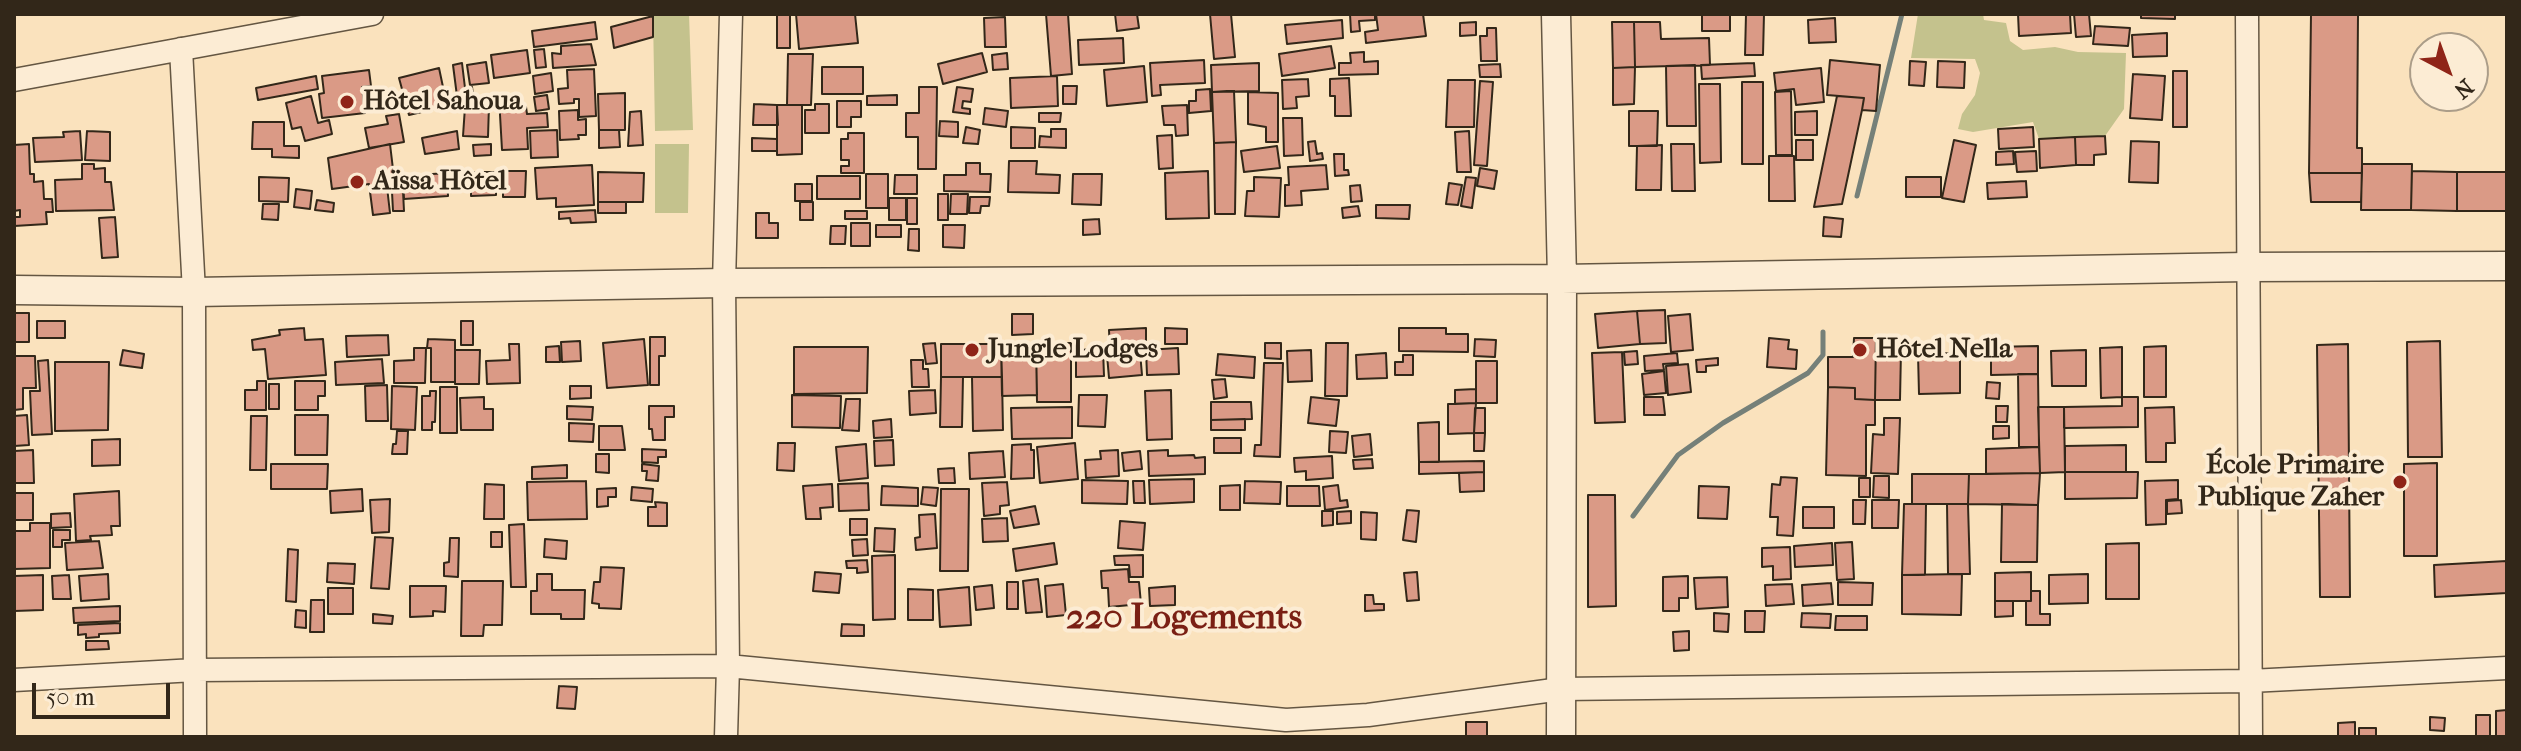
<!DOCTYPE html>
<html>
<head>
<meta charset="utf-8">
<style>
	body { margin:0 }
	#map { position:relative; width:2521px; height:751px; overflow:hidden; background:#fae2bd; font-family:"IM FELL French Canon",serif }
	canvas { display:block }
	.frame { position:absolute; inset:0; border:16px solid #322719; pointer-events:none }
	.north { position:absolute; left:2409px; top:32px; width:80px; height:80px; box-sizing:border-box; background:#fcecd4; border:2px solid #ab9d89; border-radius:50%; rotate:139deg; font-size:22px; font-weight:700; line-height:32px; text-align:center; color:#322719 }
	.north::after { content:''; display:block; margin:auto; width:28px; height:36px; background:#8f2418; clip-path:polygon(50% 0,100% 100%,50% 72%,0 100%) }
	.scale { position:absolute; left:32px; top:683px; width:138px; height:36px; box-sizing:border-box; border:4px solid #322719; border-top:0; padding-left:10px; font-size:24px; line-height:28px; white-space:nowrap; color:#322719; -webkit-text-stroke:6px #fcecd4; paint-order:stroke }
</style>
</head>
<body>
<div id="map">
<canvas width="2521" height="751"></canvas>
<div class="frame"></div>
<div class="north">N</div>
<div class="scale">50 m</div>
</div>
<script>
const c = document.querySelector('canvas').getContext('2d');
c.lineJoin = 'round';
function fill(path, color) { c.fillStyle = color; c.fill(path, 'evenodd'); }
const shape = rows => new Path2D(rows.map(r => 'M' + r).join(''));
function trace(path, color, width, dash) { c.strokeStyle = color; c.lineWidth = width; c.lineCap = dash ? 'butt' : 'round'; c.setLineDash(dash || []); c.stroke(path); }
function drawText(font, color, halo, rows, align = 'center') {
  c.font = font + ' "IM FELL French Canon",serif'; c.lineWidth = 8; c.setLineDash([]); c.textBaseline = 'middle'; c.strokeStyle = halo; c.fillStyle = color; for (const [text, x, y, turn = 0] of rows) {
    c.save(); c.translate(x, y); c.rotate((+turn || 0) * Math.PI / 180); c.textAlign = isNaN(turn) ? turn : align; if (halo) c.strokeText(text, 0, 0); c.fillText(text, 0, 0); c.restore();
  }
}
const green = shape([
	[689,14,693,130,655,131,653,16],
	[1918,14,1983,14,1984,20,2006,23,2010,41,2023,50,2055,47,2078,52,2126,53,2124,109,2105,136,2039,139,2033,122,1973,132,1958,129,1962,114,1975,95,1980,73,1975,59,1911,58],
	[655,144,689,144,688,213,655,213]
]);
const stream = shape([
	[1857,196,1902,14],
	[1633,516,1678,455,1723,423,1808,373,1823,355,1823,332]
]);
const building = shape([
	[777,14,790,14,790,48,777,48,777,14],
	[796,14,855,14,858,43,799,49,796,14],
	[1046,14,1068,14,1072,74,1051,76,1046,14],
	[1115,14,1137,14,1139,28,1117,31,1115,14],
	[1210,14,1231,14,1235,57,1214,59,1210,14],
	[1350,14,1375,14,1375,20,1359,21,1360,31,1351,32,1350,14],
	[1376,14,1423,14,1426,36,1366,43,1365,32,1378,30,1376,14],
	[1702,14,1730,14,1730,31,1702,31,1702,14],
	[1746,14,1764,14,1763,55,1745,55,1746,14],
	[2018,14,2070,14,2071,33,2019,36,2018,14],
	[2074,14,2089,14,2091,36,2076,37,2074,14],
	[2141,14,2181,14,2175,15,2175,19,2141,18,2141,14],
	[2311,14,2358,14,2357,148,2362,148,2362,173,2309,173,2311,14],
	[653,16,653,37,614,48,611,27,653,16],
	[1005,17,1006,47,985,47,984,18,1005,17],
	[1835,18,1836,42,1809,43,1808,20,1835,18],
	[1342,20,1343,38,1287,44,1285,25,1342,20],
	[595,22,597,39,534,47,532,31,595,22],
	[1476,22,1476,35,1460,36,1460,23,1476,22],
	[1612,22,1634,22,1635,67,1613,68,1612,22],
	[1634,22,1660,22,1661,39,1709,38,1710,65,1635,67,1634,22],
	[2095,26,2130,28,2128,46,2093,44,2095,26],
	[1487,28,1496,28,1497,61,1481,61,1480,36,1487,36,1487,28],
	[2167,33,2167,56,2133,57,2132,35,2167,33],
	[1123,38,1124,63,1079,65,1078,40,1123,38],
	[591,44,596,65,553,68,552,53,561,54,561,46,591,44],
	[1331,46,1335,68,1282,76,1279,54,1331,46],
	[544,49,546,67,536,68,534,50,544,49],
	[527,50,530,73,494,78,491,55,527,50],
	[1364,52,1364,62,1378,61,1378,74,1339,75,1339,63,1351,63,1350,53,1364,52],
	[982,53,987,72,943,84,938,64,982,53],
	[1007,53,1008,69,993,70,992,55,1007,53],
	[788,54,813,54,811,105,787,105,788,54],
	[1204,60,1205,83,1160,85,1161,95,1152,96,1150,63,1204,60],
	[1830,60,1880,65,1876,111,1862,110,1864,98,1827,95,1830,60],
	[1910,61,1926,62,1924,86,1909,85,1910,61],
	[1938,61,1965,62,1964,88,1937,87,1938,61],
	[486,62,489,83,470,85,467,65,486,62],
	[462,63,465,88,472,87,474,102,458,104,453,65,462,63],
	[1259,63,1259,91,1212,92,1211,65,1259,63],
	[1754,63,1755,76,1702,79,1701,65,1754,63],
	[1500,64,1501,77,1480,77,1479,65,1500,64],
	[1695,65,1696,126,1667,126,1666,66,1695,65],
	[1144,66,1147,102,1107,106,1104,70,1144,66],
	[822,67,863,67,863,94,822,94,822,67],
	[1635,67,1634,104,1613,105,1613,68,1635,67],
	[439,68,447,106,409,115,399,78,439,68],
	[1821,68,1824,102,1796,105,1794,89,1776,91,1774,73,1821,68],
	[594,69,596,116,579,117,579,99,574,99,574,103,559,104,558,89,568,88,567,70,594,69],
	[369,70,371,86,362,87,365,113,322,118,319,94,324,93,322,76,369,70],
	[2173,71,2187,71,2187,127,2173,127,2173,71],
	[551,73,553,91,535,94,533,76,551,73],
	[2133,74,2165,76,2162,120,2130,118,2133,74],
	[316,76,318,89,258,100,256,88,316,76],
	[1057,76,1058,106,1011,108,1010,78,1057,76],
	[1349,78,1351,116,1335,116,1335,96,1330,96,1330,79,1349,78],
	[1308,79,1309,96,1296,97,1297,108,1283,109,1282,80,1308,79],
	[1448,80,1475,80,1474,127,1446,127,1448,80],
	[1480,81,1493,82,1487,166,1474,165,1480,81],
	[1742,82,1763,82,1763,164,1742,164,1742,82],
	[1699,84,1720,84,1721,162,1700,163,1699,84],
	[1063,86,1077,86,1076,104,1063,104,1063,86],
	[919,87,937,87,936,169,918,169,918,137,906,137,906,113,919,113,919,87],
	[957,87,973,89,971,102,963,101,962,108,970,109,970,114,953,112,957,87],
	[1210,89,1211,111,1189,113,1189,101,1196,101,1196,90,1210,89],
	[1234,91,1236,142,1214,143,1212,92,1234,91],
	[1791,91,1792,155,1776,155,1775,92,1791,91],
	[1248,92,1278,93,1278,142,1266,142,1266,127,1248,124,1248,92],
	[625,93,625,130,599,130,598,94,625,93],
	[547,95,549,109,536,111,534,97,547,95],
	[897,95,897,105,867,105,867,96,897,95],
	[311,96,318,123,329,120,332,134,305,141,301,127,292,129,286,103,311,96],
	[517,96,518,108,526,107,527,114,547,113,548,127,527,128,528,149,502,150,499,97,517,96],
	[1837,96,1864,98,1862,110,1842,204,1814,207,1837,96],
	[837,101,861,101,861,117,851,117,851,127,837,127,837,101],
	[754,104,777,105,778,125,753,125,754,104],
	[815,104,829,104,829,133,805,133,805,110,815,110,815,104],
	[489,105,488,137,463,136,465,107,489,105],
	[777,105,802,105,802,154,777,155,777,105],
	[1187,105,1188,135,1176,136,1175,125,1164,125,1162,106,1187,105],
	[985,108,1008,111,1006,127,983,124,985,108],
	[578,110,578,120,586,119,586,135,578,135,579,139,560,140,559,111,578,110],
	[641,111,643,145,628,146,630,112,641,111],
	[1629,111,1658,111,1657,146,1629,146,1629,111],
	[1817,111,1817,135,1795,135,1795,112,1817,111],
	[1039,113,1061,113,1060,122,1039,122,1039,113],
	[399,114,404,142,369,148,365,128,388,124,386,116,399,114],
	[1283,118,1302,118,1303,155,1284,156,1283,118],
	[940,121,958,122,958,137,939,136,940,121],
	[253,122,284,122,284,146,299,146,299,158,272,157,272,149,252,149,253,122],
	[966,127,980,130,978,144,963,143,966,127],
	[1011,127,1035,128,1035,148,1011,148,1011,127],
	[2033,127,2034,147,1999,149,1998,129,2033,127],
	[1051,129,1066,129,1066,148,1039,147,1040,136,1051,137,1051,129],
	[557,130,558,157,531,158,530,131,557,130],
	[599,130,619,130,620,147,599,148,599,130],
	[80,131,82,160,35,162,33,138,64,137,63,132,80,131],
	[87,131,110,132,110,161,85,160,87,131],
	[457,131,459,149,425,154,422,138,457,131],
	[1469,131,1471,172,1457,172,1455,132,1469,131],
	[848,133,864,133,864,173,841,173,841,166,849,166,849,160,841,160,841,139,848,139,848,133],
	[1172,135,1173,168,1159,169,1157,136,1172,135],
	[2105,136,2106,154,2094,155,2094,165,2076,165,2075,137,2105,136],
	[2075,137,2076,165,2040,168,2039,139,2075,137],
	[752,138,777,139,777,151,752,151,752,138],
	[1796,140,1813,140,1813,160,1796,160,1796,140],
	[1954,140,1976,145,1964,202,1942,198,1954,140],
	[1315,141,1317,154,1322,153,1323,159,1310,161,1308,142,1315,141],
	[2131,141,2159,142,2158,183,2129,182,2131,141],
	[1236,142,1235,214,1215,214,1214,143,1236,142],
	[29,144,30,174,34,174,34,182,43,181,44,199,52,199,53,212,46,212,47,224,14,226,14,217,20,217,20,210,14,211,14,145,29,144],
	[390,144,395,186,387,187,390,213,373,215,369,184,332,189,328,158,390,144],
	[491,144,491,155,474,156,473,145,491,144],
	[1671,144,1694,144,1695,191,1672,191,1671,144],
	[1662,145,1661,190,1636,190,1637,146,1662,145],
	[1277,146,1280,168,1244,172,1241,151,1277,146],
	[2013,151,2014,164,1996,165,1996,152,2013,151],
	[2036,151,2037,171,2017,172,2015,152,2036,151],
	[1334,154,1344,154,1344,170,1348,170,1349,175,1335,176,1334,154],
	[1769,156,1794,156,1795,201,1769,201,1769,156],
	[1009,161,1037,161,1036,174,1060,175,1059,193,1008,192,1009,161],
	[966,163,980,163,980,174,991,174,990,192,944,191,944,175,966,175,966,163],
	[82,164,94,164,94,169,105,168,105,182,111,182,114,210,56,211,55,180,82,179,82,164],
	[2362,164,2412,164,2411,210,2361,210,2362,164],
	[592,165,594,205,556,207,556,198,537,199,535,168,592,165],
	[1326,165,1328,189,1301,191,1302,205,1285,206,1285,185,1289,185,1288,167,1326,165],
	[1480,168,1497,171,1494,189,1477,186,1480,168],
	[503,171,526,171,525,197,503,197,503,171],
	[1208,171,1209,218,1166,219,1165,173,1208,171],
	[2412,171,2457,172,2457,211,2411,210,2412,171],
	[471,172,496,172,496,195,471,196,471,172],
	[598,172,644,173,643,202,598,202,598,172],
	[2457,172,2507,172,2507,211,2457,211,2457,172],
	[447,173,448,196,404,199,403,176,447,173],
	[2309,173,2362,173,2361,202,2311,202,2309,173],
	[866,174,888,174,888,208,866,208,866,174],
	[1073,174,1102,174,1101,205,1072,204,1073,174],
	[895,175,917,175,917,194,894,194,895,175],
	[817,176,860,176,860,199,817,199,817,176],
	[259,177,289,178,288,202,259,201,259,177],
	[1254,177,1281,178,1279,217,1245,216,1247,191,1254,191,1254,177],
	[1466,177,1476,178,1472,208,1461,206,1466,177],
	[1906,177,1941,177,1941,197,1906,197,1906,177],
	[2026,181,2027,197,1988,199,1987,183,2026,181],
	[1449,183,1462,185,1458,205,1446,204,1449,183],
	[795,184,812,184,812,201,795,201,795,184],
	[1360,185,1362,201,1351,202,1350,186,1360,185],
	[296,189,312,191,310,209,294,207,296,189],
	[403,191,404,211,393,211,392,192,403,191],
	[938,194,948,194,948,220,938,220,938,194],
	[951,194,968,194,967,214,950,214,951,194],
	[970,197,990,197,989,206,981,206,980,213,969,213,970,197],
	[889,198,906,198,906,220,889,220,889,198],
	[907,198,917,198,917,224,907,224,907,198],
	[317,200,334,203,333,212,315,210,317,200],
	[598,202,626,202,626,213,598,213,598,202],
	[800,202,813,202,813,220,800,220,800,202],
	[263,204,279,204,278,220,262,219,263,204],
	[1376,205,1410,205,1409,219,1376,218,1376,205],
	[1358,206,1360,216,1343,218,1342,208,1358,206],
	[595,210,596,222,571,223,570,218,559,219,559,212,595,210],
	[845,211,867,211,867,219,845,219,845,211],
	[756,213,769,213,769,223,778,223,778,238,756,238,756,213],
	[115,217,118,257,102,258,99,218,115,217],
	[1824,217,1843,219,1841,237,1823,236,1824,217],
	[1099,219,1100,234,1083,235,1083,220,1099,219],
	[851,223,870,223,870,246,851,246,851,223],
	[876,225,901,225,901,237,876,237,876,225],
	[943,225,965,225,964,248,943,247,943,225],
	[831,226,846,226,845,244,830,244,831,226],
	[909,229,919,229,919,251,908,250,909,229],
	[1665,310,1666,343,1640,344,1637,311,1665,310],
	[1637,311,1640,344,1598,348,1595,314,1637,311],
	[14,313,29,313,29,342,14,342,14,313],
	[1012,314,1033,314,1033,334,1012,335,1012,314],
	[1690,314,1693,350,1671,352,1668,316,1690,314],
	[37,321,65,321,65,338,37,338,37,321],
	[461,321,473,321,473,345,461,345,461,321],
	[304,328,305,340,323,339,326,375,268,379,265,349,253,350,252,340,280,335,279,330,304,328],
	[1146,328,1146,344,1126,345,1126,352,1110,352,1109,330,1146,328],
	[1165,328,1187,329,1187,344,1165,344,1165,328],
	[1399,328,1446,328,1446,334,1468,334,1468,352,1399,351,1399,328],
	[388,335,389,355,347,357,346,336,388,335],
	[650,337,665,337,665,356,659,356,659,385,650,385,650,337],
	[1769,338,1789,340,1788,349,1797,350,1796,369,1767,367,1769,338],
	[1854,338,1876,338,1875,400,1855,399,1855,388,1828,387,1828,357,1853,357,1854,338],
	[1876,338,1890,338,1890,350,1901,350,1900,400,1875,400,1876,338],
	[428,339,455,340,455,382,431,382,431,348,427,348,428,339],
	[644,339,648,385,607,388,603,343,644,339],
	[1475,339,1496,340,1495,357,1474,356,1475,339],
	[580,341,581,361,562,362,561,342,580,341],
	[2440,341,2442,457,2408,457,2407,342,2440,341],
	[935,343,937,363,926,364,923,344,935,343],
	[1071,343,1071,402,1037,402,1036,344,1071,343],
	[1265,343,1281,343,1281,359,1265,358,1265,343],
	[1326,343,1348,343,1347,396,1325,396,1326,343],
	[509,344,519,344,520,383,487,384,486,361,510,360,509,344],
	[941,344,1001,344,1002,377,941,377,941,344],
	[1001,344,1036,344,1037,395,1002,396,1001,344],
	[2348,344,2350,597,2320,597,2317,345,2348,344],
	[559,346,560,362,546,362,546,347,559,346],
	[2038,346,2038,374,1991,375,1991,347,2038,346],
	[2166,346,2166,397,2144,397,2144,347,2166,346],
	[794,347,868,347,867,393,794,394,794,347],
	[2122,347,2122,397,2101,398,2100,348,2122,347],
	[414,348,426,348,425,383,394,383,394,361,414,360,414,348],
	[1178,348,1179,374,1147,375,1146,350,1178,348],
	[1103,349,1104,376,1076,377,1076,350,1103,349],
	[123,350,144,354,142,368,120,365,123,350],
	[455,350,480,350,479,384,455,384,455,350],
	[1311,350,1312,381,1288,382,1287,351,1311,350],
	[2086,350,2086,386,2052,386,2051,351,2086,350],
	[1637,351,1638,364,1625,365,1624,352,1637,351],
	[1140,352,1142,375,1109,378,1107,355,1140,352],
	[1622,352,1625,422,1595,423,1592,353,1622,352],
	[1386,353,1387,378,1357,379,1356,355,1386,353],
	[1677,353,1678,363,1663,364,1664,370,1645,371,1644,356,1677,353],
	[1960,353,1960,393,1919,394,1918,354,1960,353],
	[1218,354,1255,357,1254,378,1216,375,1218,354],
	[1403,355,1413,355,1413,375,1395,375,1395,362,1403,362,1403,355],
	[14,356,35,356,36,388,23,388,23,409,14,410,14,356],
	[1718,358,1718,365,1706,366,1706,372,1697,372,1696,360,1718,358],
	[382,359,384,383,336,385,335,362,382,359],
	[48,360,52,434,32,435,30,391,40,391,38,361,48,360],
	[911,360,923,360,923,369,928,369,929,387,912,387,911,360],
	[1476,361,1497,361,1497,403,1476,403,1476,361],
	[55,362,109,362,108,430,55,431,55,362],
	[1264,363,1283,363,1280,457,1254,456,1255,445,1261,445,1264,363],
	[1688,364,1691,392,1668,395,1666,366,1688,364],
	[1664,371,1666,393,1644,395,1642,374,1664,371],
	[2018,374,2038,374,2039,447,2019,447,2018,374],
	[941,377,963,377,962,427,940,427,941,377],
	[972,377,1002,377,1003,430,973,431,972,377],
	[1225,379,1227,397,1214,399,1212,380,1225,379],
	[257,381,266,381,266,410,245,410,245,390,257,390,257,381],
	[295,381,325,381,325,396,318,396,318,410,295,410,295,381],
	[1987,382,2000,383,1999,399,1986,398,1987,382],
	[269,384,279,384,279,409,269,409,269,384],
	[387,385,388,421,366,421,365,386,387,385],
	[392,386,417,387,415,430,391,429,392,386],
	[570,386,591,386,591,398,570,399,570,386],
	[440,387,457,387,457,433,440,433,440,387],
	[1828,387,1855,388,1855,399,1875,400,1875,425,1866,425,1866,476,1826,475,1828,387],
	[1476,389,1476,403,1455,404,1455,390,1476,389],
	[935,390,936,413,910,415,909,391,935,390],
	[1171,390,1172,439,1147,440,1145,391,1171,390],
	[430,391,436,391,435,422,432,422,432,430,422,430,422,396,430,396,430,391],
	[792,395,841,396,840,428,792,427,792,395],
	[1079,395,1107,395,1105,427,1078,426,1079,395],
	[484,397,484,409,493,409,493,430,461,430,460,398,484,397],
	[1311,397,1339,400,1336,426,1308,423,1311,397],
	[1644,397,1663,397,1665,415,1644,415,1644,397],
	[2122,397,2138,397,2138,427,2064,428,2064,407,2122,406,2122,397],
	[846,399,860,399,859,431,842,430,846,399],
	[1211,402,1251,402,1252,419,1211,420,1211,402],
	[1476,403,1474,433,1448,434,1448,404,1476,403],
	[567,406,593,407,592,420,567,419,567,406],
	[649,406,674,406,674,417,665,417,665,440,653,440,652,429,649,429,649,406],
	[1996,406,2008,406,2007,422,1996,422,1996,406],
	[1072,407,1072,438,1012,439,1011,408,1072,407],
	[2038,407,2064,407,2065,472,2040,473,2038,407],
	[2174,407,2175,443,2166,443,2166,462,2146,462,2145,408,2174,407],
	[1475,408,1485,408,1485,433,1474,433,1475,408],
	[27,415,29,445,14,446,14,416,27,415],
	[295,415,328,415,327,455,295,455,295,415],
	[251,416,267,416,266,470,250,470,251,416],
	[1884,418,1900,418,1898,474,1871,473,1873,434,1884,435,1884,418],
	[891,419,892,437,874,438,873,421,891,419],
	[1245,419,1245,430,1211,430,1211,420,1245,419],
	[1439,422,1439,462,1419,462,1418,423,1439,422],
	[569,423,594,424,593,442,569,441,569,423],
	[599,426,622,426,625,450,599,450,599,426],
	[1993,426,2009,426,2009,438,1993,439,1993,426],
	[397,431,408,431,407,454,392,454,393,444,396,444,397,431],
	[1330,431,1348,432,1346,453,1329,452,1330,431],
	[1474,433,1485,433,1484,451,1474,451,1474,433],
	[1370,434,1372,455,1354,457,1352,436,1370,434],
	[1214,438,1241,438,1241,453,1214,453,1214,438],
	[120,439,120,465,92,466,92,440,120,439],
	[893,440,894,465,875,466,874,441,893,440],
	[778,443,795,443,794,471,777,470,778,443],
	[1075,443,1078,479,1040,483,1037,447,1075,443],
	[866,444,868,478,839,481,836,447,866,444],
	[1031,444,1031,450,1034,450,1034,478,1011,479,1012,445,1031,444],
	[2126,445,2126,472,2065,472,2065,446,2126,445],
	[2039,447,2040,473,1986,474,1986,449,2039,447],
	[642,449,666,450,666,457,658,457,658,463,642,462,642,449],
	[33,450,34,483,14,483,14,451,33,450],
	[1118,450,1119,476,1086,478,1085,460,1101,459,1100,451,1118,450],
	[1168,450,1168,456,1194,455,1195,458,1205,457,1205,474,1149,476,1148,451,1168,450],
	[1003,451,1005,477,970,479,969,453,1003,451],
	[1140,451,1142,469,1124,471,1122,453,1140,451],
	[596,454,609,454,609,473,596,472,596,454],
	[1332,456,1333,478,1306,480,1306,471,1295,472,1294,458,1332,456],
	[1372,459,1373,468,1354,469,1353,460,1372,459],
	[1484,461,1484,472,1419,474,1419,462,1484,461],
	[2437,463,2437,556,2404,556,2404,464,2437,463],
	[271,464,328,464,327,489,271,489,271,464],
	[642,464,659,466,658,481,646,480,647,471,642,471,642,464],
	[567,465,567,478,532,479,532,467,567,465],
	[954,468,955,483,939,483,938,469,954,468],
	[1484,472,1484,491,1460,492,1459,473,1484,472],
	[2065,472,2138,472,2137,498,2065,499,2065,472],
	[2040,473,2038,505,1968,504,1969,474,2040,473],
	[1912,474,1969,474,1968,504,1912,504,1912,474],
	[1874,476,1889,476,1889,498,1873,497,1874,476],
	[1781,477,1797,478,1793,536,1777,535,1778,517,1770,517,1772,484,1780,485,1781,477],
	[1859,478,1870,478,1870,497,1859,497,1859,478],
	[1194,479,1194,502,1150,504,1149,480,1194,479],
	[1082,480,1128,481,1127,504,1082,503,1082,480],
	[2178,480,2178,499,2166,500,2166,524,2146,525,2145,481,2178,480],
	[586,481,587,519,528,520,527,482,586,481],
	[1133,481,1144,481,1145,503,1134,503,1133,481],
	[1245,481,1281,482,1280,504,1244,503,1245,481],
	[1007,482,1009,505,1000,506,1000,514,984,516,982,483,1007,482],
	[868,483,869,510,839,511,838,484,868,483],
	[485,484,504,485,504,519,484,519,485,484],
	[832,484,833,507,820,508,821,519,806,519,803,486,832,484],
	[1240,485,1240,510,1220,510,1220,486,1240,485],
	[1338,485,1340,501,1347,500,1348,507,1325,510,1323,487,1338,485],
	[882,486,918,488,918,506,881,505,882,486],
	[1287,486,1319,486,1320,506,1287,506,1287,486],
	[1699,486,1729,487,1727,519,1698,518,1699,486],
	[632,487,653,489,652,502,631,500,632,487],
	[923,487,938,488,936,506,921,504,923,487],
	[616,488,616,497,608,497,608,506,597,507,597,489,616,488],
	[362,489,363,511,331,513,330,491,362,489],
	[941,489,969,489,968,571,940,571,941,489],
	[119,491,120,526,111,526,112,535,90,536,91,540,76,541,74,494,119,491],
	[14,493,33,493,33,520,14,520,14,493],
	[1588,495,1615,495,1616,606,1588,607,1588,495],
	[390,499,389,532,372,533,370,500,390,499],
	[1853,500,1866,500,1865,524,1853,524,1853,500],
	[1872,500,1899,500,1898,528,1872,528,1872,500],
	[2181,500,2182,513,2167,514,2167,501,2181,500],
	[655,502,667,503,667,526,648,526,648,507,656,507,655,502],
	[1904,504,1926,504,1925,575,1902,575,1904,504],
	[1947,504,1968,504,1970,574,1948,574,1947,504],
	[2002,504,2038,505,2037,562,2001,562,2002,504],
	[1035,506,1039,524,1014,528,1010,511,1035,506],
	[1803,507,1834,507,1834,528,1803,528,1803,507],
	[1407,510,1419,511,1416,542,1403,540,1407,510],
	[1322,511,1333,511,1333,525,1322,526,1322,511],
	[1351,511,1351,523,1337,524,1337,512,1351,511],
	[1361,512,1377,513,1376,540,1361,539,1361,512],
	[70,513,71,527,51,528,51,514,70,513],
	[935,514,937,548,916,550,915,538,920,537,919,515,935,514],
	[1007,518,1008,541,983,542,982,519,1007,518],
	[850,519,867,519,867,535,850,535,850,519],
	[1120,521,1145,523,1143,550,1118,548,1120,521],
	[30,523,50,523,50,568,14,569,14,531,30,531,30,523],
	[524,524,526,587,511,587,509,525,524,524],
	[875,528,895,529,894,552,874,551,875,528],
	[53,530,70,530,70,540,62,540,62,547,53,547,53,530],
	[491,532,502,532,502,547,491,547,491,532],
	[375,537,393,538,389,589,371,588,375,537],
	[450,538,459,538,458,577,444,576,444,563,449,562,450,538],
	[545,539,567,541,566,559,544,557,545,539],
	[867,539,868,555,853,556,852,540,867,539],
	[99,541,103,568,67,570,65,543,99,541],
	[1852,542,1854,579,1837,580,1835,543,1852,542],
	[1054,543,1057,564,1016,571,1013,549,1054,543],
	[1832,543,1833,565,1795,567,1794,546,1832,543],
	[2139,543,2139,599,2106,599,2106,544,2139,543],
	[1790,547,1791,579,1773,580,1773,566,1762,567,1762,548,1790,547],
	[288,549,298,550,296,602,286,601,288,549],
	[895,555,895,619,873,620,872,556,895,555],
	[1143,555,1143,577,1130,577,1129,565,1115,565,1114,556,1143,555],
	[867,560,868,572,857,573,857,568,847,568,846,561,867,560],
	[2507,561,2507,593,2435,597,2434,565,2507,561],
	[328,563,355,564,354,584,327,582,328,563],
	[601,567,624,568,621,609,599,608,599,604,592,603,594,582,600,582,601,567],
	[1128,569,1129,582,1139,582,1141,604,1109,607,1108,588,1102,588,1101,571,1128,569],
	[815,572,841,574,839,593,813,591,815,572],
	[1417,572,1419,600,1407,601,1404,573,1417,572],
	[2031,572,2031,601,1995,601,1995,573,2031,572],
	[108,574,109,599,81,601,79,576,108,574],
	[537,574,552,574,552,590,585,590,584,619,561,619,561,614,531,614,531,591,537,591,537,574],
	[1962,574,1961,615,1902,614,1902,575,1962,574],
	[2088,574,2088,603,2049,604,2049,575,2088,574],
	[43,575,43,610,14,611,14,576,43,575],
	[69,575,71,599,53,599,52,576,69,575],
	[1688,576,1688,598,1679,598,1679,611,1663,611,1663,577,1688,576],
	[1727,577,1728,607,1696,609,1694,578,1727,577],
	[1038,579,1042,612,1026,613,1023,581,1038,579],
	[462,581,503,581,502,625,484,625,483,636,461,636,462,581],
	[1007,582,1018,582,1018,609,1007,609,1007,582],
	[1838,582,1873,583,1872,605,1838,605,1838,582],
	[1831,583,1833,604,1803,606,1802,585,1831,583],
	[1063,584,1066,615,1047,617,1045,586,1063,584],
	[1792,584,1794,604,1766,606,1765,585,1792,584],
	[992,585,994,608,976,610,974,587,992,585],
	[410,586,446,586,445,612,433,611,433,616,410,617,410,586],
	[1175,586,1175,605,1150,606,1149,588,1175,586],
	[969,587,971,625,940,627,938,590,969,587],
	[328,588,353,588,353,614,328,614,328,588],
	[908,589,933,590,933,620,908,620,908,589],
	[2031,591,2040,591,2040,614,2050,614,2050,625,2026,625,2026,601,2031,601,2031,591],
	[1365,595,1373,595,1374,604,1384,604,1384,610,1365,611,1365,595],
	[311,600,324,600,324,632,310,632,311,600],
	[1995,601,2013,601,2013,616,1995,617,1995,601],
	[120,606,120,621,74,623,73,608,120,606],
	[296,610,306,611,306,628,295,627,296,610],
	[1745,611,1765,611,1764,632,1745,632,1745,611],
	[1714,613,1729,614,1728,632,1714,631,1714,613],
	[1802,613,1831,614,1830,628,1801,627,1802,613],
	[373,614,393,616,392,624,373,623,373,614],
	[1836,616,1867,616,1867,630,1835,630,1836,616],
	[120,623,120,633,99,634,99,637,86,638,86,634,78,635,78,625,120,623],
	[842,624,864,625,864,636,841,636,842,624],
	[1689,631,1689,650,1674,651,1673,632,1689,631],
	[86,641,108,641,109,649,86,650,86,641],
	[559,686,577,687,575,709,557,708,559,686],
	[2507,710,2507,737,2496,737,2496,711,2507,710],
	[2476,715,2490,715,2490,737,2476,737,2476,715],
	[2430,717,2445,718,2444,731,2430,730,2430,717],
	[1466,722,1487,722,1487,737,1466,737,1466,722],
	[2355,722,2355,737,2338,737,2338,723,2355,722],
	[2359,728,2376,728,2376,737,2359,737,2359,728]
]);
const minor = shape([
	[2247,14,2251,737],
	[181,49,194,292,195,737],
	[14,80,372,14],
	[14,680,195,670,728,666,1286,720,1368,715,1561,689,2250,681,2507,668],
	[726,737,728,666,724,283,731,14]
]);
const tertiary = shape([
	[1556,14,1562,279,1561,737],
	[14,290,194,292,724,283,1562,279,2246,267,2507,266]
]);
const markers = [
	[347,102,8,"#8f2418"],
	[357,182,8,"#8f2418"],
	[972,350,8,"#8f2418"],
	[1860,350,8,"#8f2418"],
	[2400,482,8,"#8f2418"]
];
const poiNames = [
	["Hôtel Sahoua",363,102],
	["Aïssa Hôtel",373,182],
	["Jungle Lodges",988,350],
	["Hôtel Nella",1876,350],
	["École Primaire",2384,466,"right"],
	["Publique Zaher",2384,498,"right"]
];
const districtNames = [
	["220 Logements",1184,619]
];
fill(green, '#c4c28d');
trace(stream, '#758079', 5);
fill(building, '#da9a86');
trace(building, '#322719', 2);
trace(minor, '#645642', 25);
trace(tertiary, '#645642', 31);
trace(minor, '#fcecd4', 22);
trace(tertiary, '#fcecd4', 28);
for (const [x, y, r, color] of markers) { const dot = new Path2D(); dot.arc(x, y, r, 0, 2 * Math.PI); c.fillStyle = color; c.fill(dot); trace(dot, '#fcecd4', 3); }
drawText('bold 28px', '#322719', '#fcecd4', poiNames, 'left');
drawText('bold 36px', '#7a1f14', '#fcecd4', districtNames);
</script>
</body>
</html>
